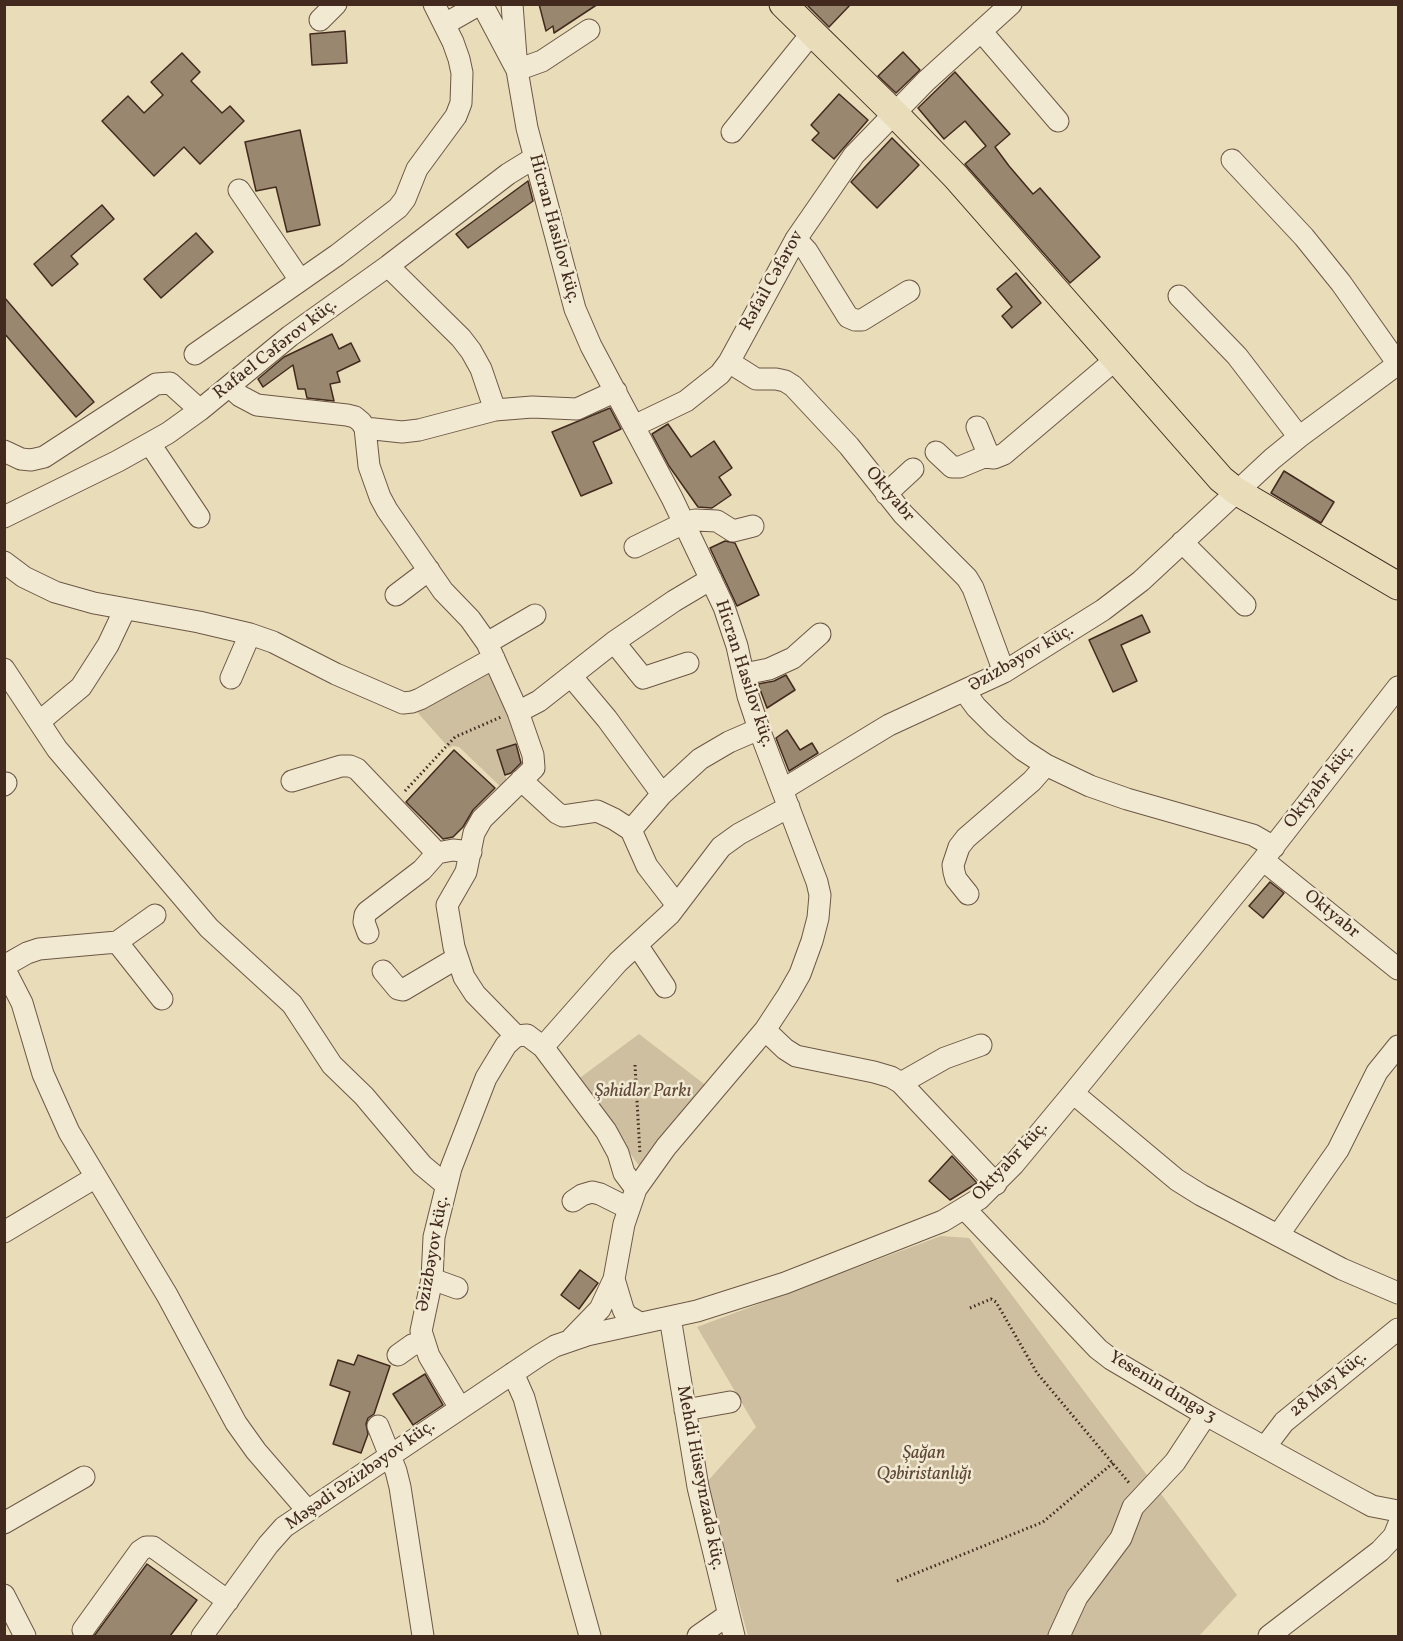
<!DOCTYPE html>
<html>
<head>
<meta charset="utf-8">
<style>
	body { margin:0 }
	#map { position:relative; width:1403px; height:1641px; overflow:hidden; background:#e9ddb9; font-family:Vollkorn,serif }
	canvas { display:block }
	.frame { position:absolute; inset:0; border:6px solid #432a1f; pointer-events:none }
</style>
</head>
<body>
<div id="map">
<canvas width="1403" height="1641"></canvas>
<div class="frame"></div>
</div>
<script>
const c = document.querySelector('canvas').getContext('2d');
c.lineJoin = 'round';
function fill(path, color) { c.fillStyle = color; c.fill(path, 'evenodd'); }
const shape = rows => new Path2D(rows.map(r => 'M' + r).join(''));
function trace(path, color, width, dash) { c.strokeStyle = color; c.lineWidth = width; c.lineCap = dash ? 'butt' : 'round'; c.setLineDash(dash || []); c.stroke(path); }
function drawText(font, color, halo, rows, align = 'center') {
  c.font = font + ' Vollkorn,serif'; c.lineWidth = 5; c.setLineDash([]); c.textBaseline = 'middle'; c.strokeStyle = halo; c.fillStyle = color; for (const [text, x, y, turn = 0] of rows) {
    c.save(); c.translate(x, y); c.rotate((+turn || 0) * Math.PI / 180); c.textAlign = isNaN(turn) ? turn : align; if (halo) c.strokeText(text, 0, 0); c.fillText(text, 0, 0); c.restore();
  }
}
const green = shape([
	[490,666,523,741,497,750,507,781,500,786,459,747,453,746,449,748,418,713,424,703],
	[639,1034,708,1087,640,1167,577,1080],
	[941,1236,969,1238,1237,1595,1199,1636,748,1636,706,1483,756,1427,697,1327]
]);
const building = shape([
	[539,4,598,4,554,33,553,26,546,31,539,4],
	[806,4,851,4,829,27,806,4],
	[345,31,347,63,312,65,310,34,345,31],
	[903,52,920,70,896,93,878,76,903,52],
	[182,53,200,72,191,81,222,113,230,106,244,121,200,164,184,147,154,176,102,121,128,96,144,113,163,95,151,82,182,53],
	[955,72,1010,134,995,147,1009,166,1033,194,1040,188,1100,257,1070,283,965,164,986,146,965,121,944,139,918,108,955,72],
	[839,94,868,120,834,159,812,140,819,133,811,125,839,94],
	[300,130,320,225,287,232,276,187,256,191,245,142,300,130],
	[892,138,919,165,877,208,851,182,892,138],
	[528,181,533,201,468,248,456,234,528,181],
	[102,205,114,219,71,256,78,264,52,286,34,264,102,205],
	[196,233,213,252,161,298,144,279,196,233],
	[1016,273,1041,303,1012,328,1002,316,1012,307,997,289,1016,273],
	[4,297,94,402,76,417,4,333,4,297],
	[332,334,339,349,351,343,360,361,337,372,340,382,330,384,334,401,307,398,305,389,298,389,293,365,263,387,258,379,284,357,332,334],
	[610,408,621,429,593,442,612,483,581,496,552,432,610,408],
	[668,424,691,457,714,441,732,468,719,477,731,495,712,508,698,507,669,466,652,434,668,424],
	[1284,471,1334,502,1321,523,1271,493,1284,471],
	[725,541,735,543,759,595,737,606,710,548,725,541],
	[1142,615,1150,632,1121,645,1137,681,1113,692,1089,640,1142,615],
	[786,675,795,690,767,708,758,684,774,681,786,675],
	[787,730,800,750,812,743,818,753,789,771,776,738,787,730],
	[516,744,521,763,511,773,505,775,497,750,516,744],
	[454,750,495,788,473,810,463,827,453,837,443,839,406,802,454,750],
	[1270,882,1284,893,1263,918,1249,906,1270,882],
	[952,1156,977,1183,950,1200,929,1181,952,1156],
	[580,1270,598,1283,579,1309,561,1295,580,1270],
	[358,1355,390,1366,374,1414,368,1418,366,1424,368,1434,361,1453,333,1444,350,1392,330,1385,338,1360,354,1365,358,1355],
	[425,1374,443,1405,413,1425,393,1394,425,1374],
	[147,1564,197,1600,170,1636,94,1636,147,1564]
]);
const path = shape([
	[405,791,455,737,501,717],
	[635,1065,640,1154],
	[970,1308,991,1299,996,1302,1037,1373,1130,1484],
	[897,1581,1043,1522,1113,1463]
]);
const minor = shape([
	[482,4,517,70,542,61,589,30],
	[512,4,517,70,527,128,575,309,591,346,672,498,724,607,737,646,748,696,759,729,817,882,820,895,818,918,812,941,800,974,788,995,765,1030,666,1147,636,1189,624,1224,614,1279],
	[320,20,336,4],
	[445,24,480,4],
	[981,31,1058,121],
	[732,132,812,33],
	[1232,160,1304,237,1341,283,1398,364],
	[239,190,300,280],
	[796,239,807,251,848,317,855,320,862,320,909,291],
	[388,266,461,338,471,351,481,369,495,410],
	[1179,296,1237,356,1299,437],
	[195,354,337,255,398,208,405,199,417,169,456,116,461,103,462,73,459,59,453,42,434,4],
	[729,362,756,379,776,379,785,381,793,386,849,446,903,514,967,578,973,588,1004,672],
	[229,386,240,396,257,405,347,415,355,417,361,422,365,428,369,466,380,497,387,510,443,591,470,619,487,643,518,712,533,755,534,768,482,819,474,833,466,872,447,905,454,947,464,977,475,994,516,1036,527,1035,543,1047,606,1131,618,1153,624,1173,636,1189],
	[634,426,686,401,720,374,729,362,796,239,854,155,926,81,1011,4],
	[977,427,989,456],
	[365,428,402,432,419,430,495,410,532,407,577,409,616,391],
	[150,444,199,517],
	[4,451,21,459,31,460,44,457,156,384,170,383,200,410],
	[936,452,952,467,960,467,984,457,994,458,1004,454,1115,360],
	[886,494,913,469],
	[4,517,118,461,168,433,200,410,290,336,388,266,508,174,534,158],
	[1182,542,1245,605],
	[635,547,684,523,695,520,717,521,733,531,753,526],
	[4,562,24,577,55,592,94,603,199,622,250,634,273,642,336,674,403,703,412,702,420,699,494,658],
	[396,595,429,570],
	[614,642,643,678,688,663],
	[487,643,535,615],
	[4,669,57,749,209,928,292,1004,332,1065,364,1096,422,1165,446,1185],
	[744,674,769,669,793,658,820,634],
	[571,676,607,719,662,794],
	[231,678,250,634],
	[965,692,976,707,996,727,1023,750,1046,765,1090,786,1127,799,1253,835,1274,847],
	[518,712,539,701,614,642,674,601,711,579],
	[39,722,81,687,108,645,125,609],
	[521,780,557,813,563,816,597,811,614,819,631,830,647,866,677,905],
	[292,781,341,766,350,766,357,769,437,853],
	[4,785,6,783],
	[782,790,889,725,1004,672,1103,610,1141,581,1272,459,1299,437,1398,364],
	[631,830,662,794,700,759,729,742,759,729],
	[1263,860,1398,969],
	[968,894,956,879,954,872,953,865,959,847,966,838,1032,781,1046,765],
	[368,933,364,922,365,915,367,912,422,870,437,853,453,850,471,852],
	[117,942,162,999],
	[637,945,665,987],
	[4,966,27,953,39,949,117,942,155,915],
	[4,968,22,1003,43,1074,69,1132,167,1295,236,1423,256,1451,307,1510],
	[383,971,398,989,403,990,457,958],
	[765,1030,785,1049,796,1056,874,1072,891,1077,901,1083,996,1184],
	[543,1047,618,962,670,914,721,847,739,834,789,807],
	[901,1083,945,1058,981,1045],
	[1073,1093,1177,1180,1201,1195,1342,1269,1398,1293],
	[573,1201,582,1195,592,1192,600,1194,628,1208],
	[965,1209,1098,1349,1111,1359,1206,1415,1359,1499,1372,1506,1398,1511],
	[4,1232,96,1177],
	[1279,1234,1338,1150,1377,1072,1398,1046],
	[432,1279,457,1288],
	[670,1317,698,1487,734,1636],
	[572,1338,600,1309,614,1279,623,1309,626,1315,640,1323],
	[398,1355,412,1345,424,1342],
	[513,1373,524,1398,590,1636],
	[460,1408,429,1356,421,1331,432,1279,434,1237,451,1168,486,1078,506,1045,516,1036],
	[685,1410,730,1402],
	[378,1426,396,1471,400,1487,423,1636],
	[1265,1447,1284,1422,1398,1329],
	[4,1523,84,1477],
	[4,1595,25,1636],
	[83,1630,140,1551,146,1547,153,1547,228,1601],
	[202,1636,268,1545,284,1527,540,1355,555,1346,587,1335,697,1311,785,1283,943,1221,979,1199,1014,1164,1073,1093,1263,860,1398,687],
	[698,1636,728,1615],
	[1059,1636,1077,1597,1121,1538,1133,1507,1175,1462,1206,1415],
	[1269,1636,1380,1551,1394,1536,1398,1526]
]);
const major = shape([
	[783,4,894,113,956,177,1221,479,1236,491,1398,586]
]);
const streetNames = [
	["Hicran Hasilov küç.",553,229,75],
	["Rəfail Cəfərov",773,281,-61],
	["Rafael Cəfərov küç.",276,350,-38],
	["Oktyabr",889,495,50],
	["Əzizbəyov küç.",1022,659,-30],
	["Hicran Hasilov küç.",743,674,72],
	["Oktyabr küç.",1320,787,-52],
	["Oktyabr",1331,915,39],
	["Oktyabr küç.",1011,1162,-47],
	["Əzizbəyov küç.",434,1254,-80],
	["28 May küç.",1329,1385,-39],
	["Yesenin dıngə 3",1162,1388,31],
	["Məşədi Əzizbəyov küç.",361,1476,-35],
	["Mehdi Hüseynzadə küç.",699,1478,79]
];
const parkNames = [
	["Şəhidlər Parkı",643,1093],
	["Şağan",924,1455],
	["Qəbiristanlığı",924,1476]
];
fill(green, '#cdbf9f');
fill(building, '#99876f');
trace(building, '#432a1f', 1.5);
trace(minor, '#6c5746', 23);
trace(major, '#432a1f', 29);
trace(path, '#432a1f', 3, [1.5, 3]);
trace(minor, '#f1e9d2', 21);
trace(major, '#e9ddb9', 27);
drawText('18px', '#432a1f', '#f1e9d2', streetNames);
drawText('italic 18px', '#5f4839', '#f1e9d2', parkNames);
</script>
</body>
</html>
